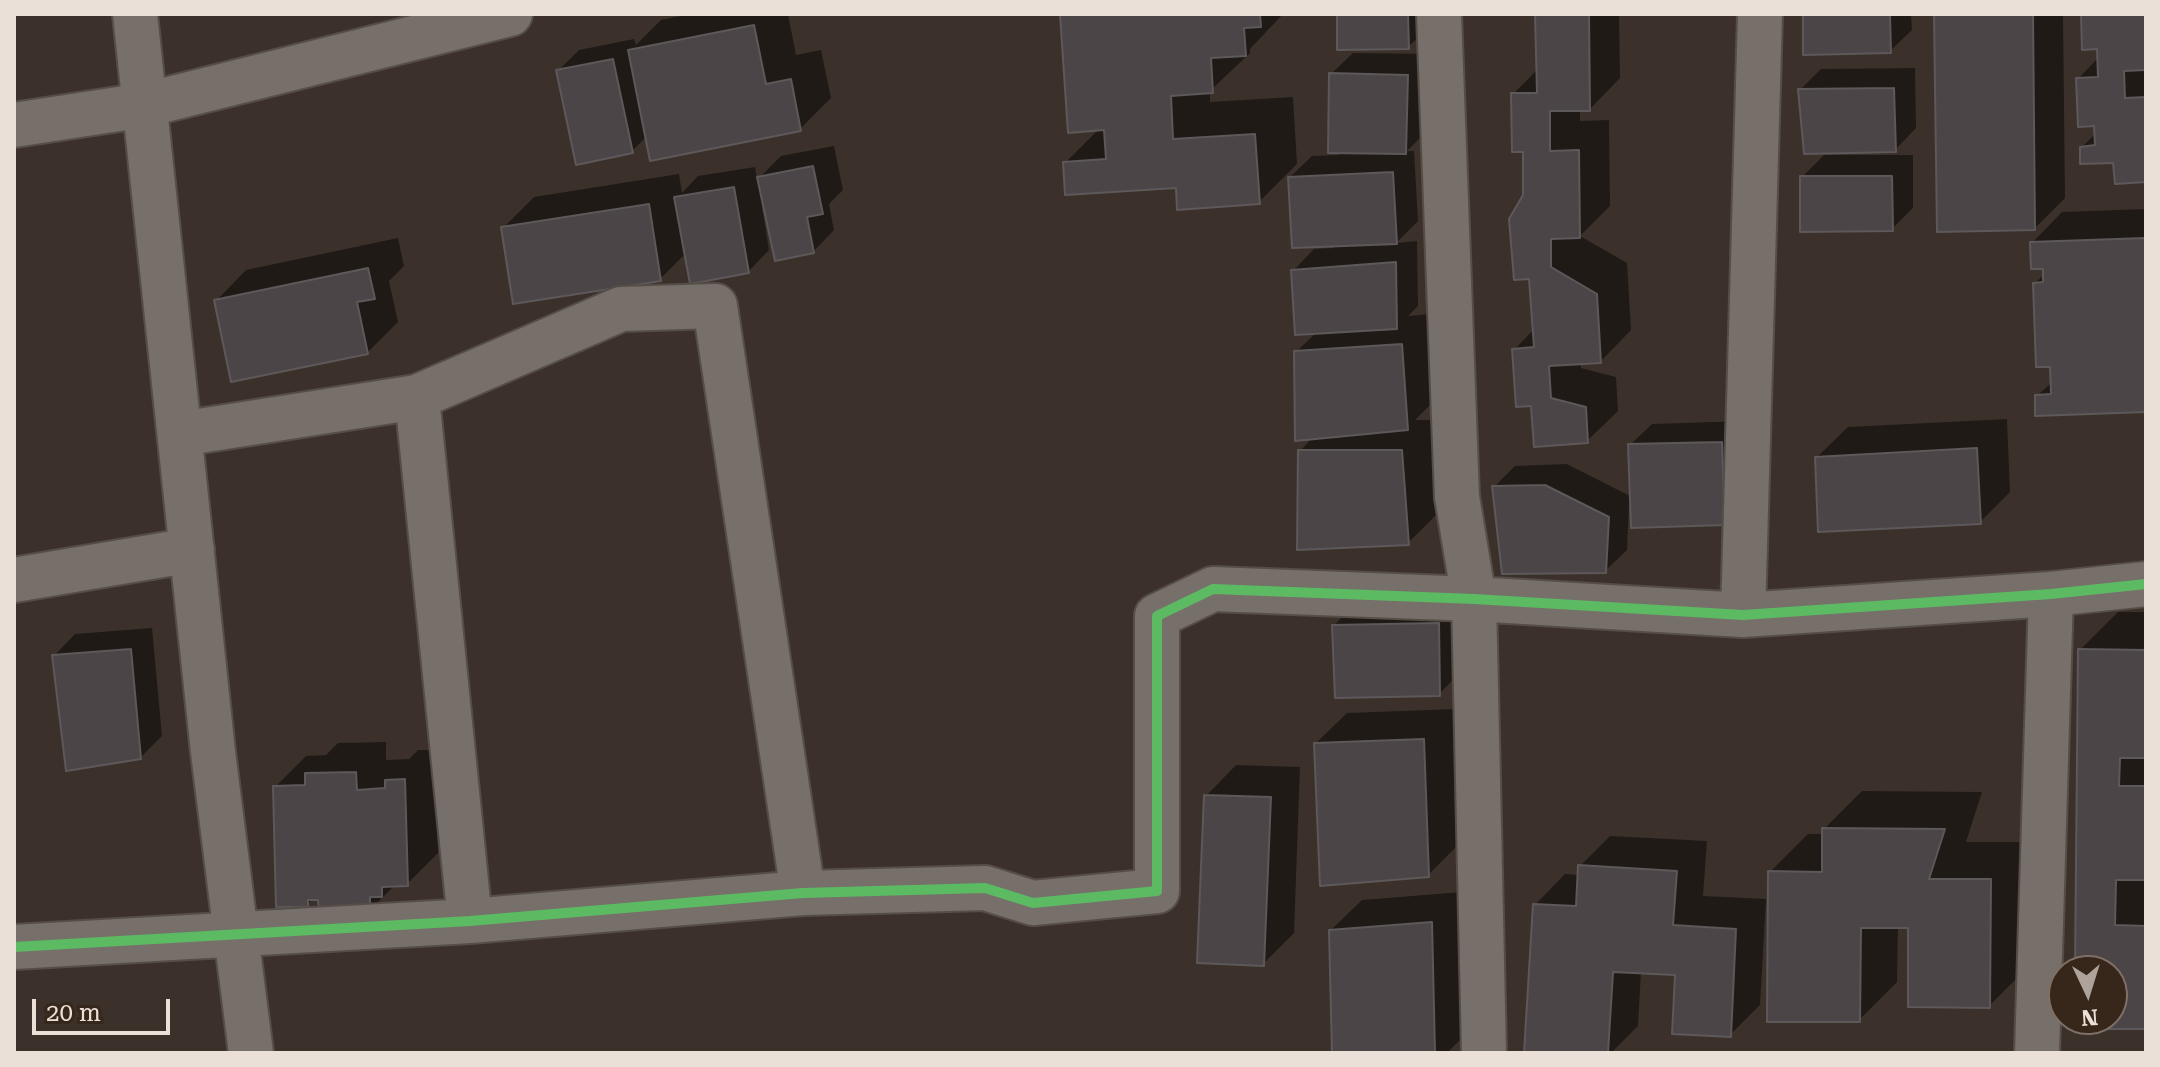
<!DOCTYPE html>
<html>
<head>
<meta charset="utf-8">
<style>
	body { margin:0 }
	#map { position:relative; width:2160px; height:1067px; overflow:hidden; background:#3b312a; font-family:"Roboto Serif",serif }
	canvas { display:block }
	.frame { position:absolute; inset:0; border:16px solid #ebe0d8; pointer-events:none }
	.north { position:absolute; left:2048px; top:955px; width:80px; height:80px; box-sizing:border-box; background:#37261a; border:2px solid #7f7066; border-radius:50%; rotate:176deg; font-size:22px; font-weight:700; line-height:32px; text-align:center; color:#ebe0d8 }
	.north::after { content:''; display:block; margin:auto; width:28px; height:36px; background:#ada39b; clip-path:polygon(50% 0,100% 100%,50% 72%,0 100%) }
	.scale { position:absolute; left:32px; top:999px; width:138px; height:36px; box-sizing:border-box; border:4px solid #ebe0d8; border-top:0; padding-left:10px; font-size:24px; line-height:28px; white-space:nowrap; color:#ebe0d8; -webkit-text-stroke:6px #37261a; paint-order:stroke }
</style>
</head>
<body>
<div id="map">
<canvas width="2160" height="1067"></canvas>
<div class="frame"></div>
<div class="north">N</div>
<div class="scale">20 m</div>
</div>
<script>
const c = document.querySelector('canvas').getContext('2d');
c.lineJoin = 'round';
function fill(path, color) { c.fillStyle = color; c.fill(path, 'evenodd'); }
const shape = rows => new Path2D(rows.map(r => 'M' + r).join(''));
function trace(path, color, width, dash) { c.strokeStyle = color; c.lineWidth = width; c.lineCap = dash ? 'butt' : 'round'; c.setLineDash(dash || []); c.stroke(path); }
const shadow = shape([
	[691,14,788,14,796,55,821,50,831,98,800,129,647,136,632,151,558,71,579,50,634,39,636,45,661,20],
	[1062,14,1283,14,1250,49,1250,53,1210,91,1210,102,1293,97,1297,164,1259,202,1065,163,1099,129],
	[1339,14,1429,14,1430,26,1408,47],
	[1537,14,1619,14,1620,78,1590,109,1580,109,1580,121,1609,120,1610,206,1580,236,1627,263,1631,330,1601,361,1580,362,1581,368,1616,377,1618,411,1587,441,1533,404,1514,350,1534,329,1525,196,1525,150,1513,94,1538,69],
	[1805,14,1911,14,1912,30,1890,51],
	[1936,14,2063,14,2065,198,2035,228],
	[2083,14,2146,14,2146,180,2115,160,2082,147,2096,133,2095,124,2078,79,2099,57,2099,47],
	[1353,53,1428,54,1427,131,1407,151,1414,151,1418,221,1396,243,1417,241,1418,306,1408,316,1432,314,1438,397,1415,420,1432,420,1439,512,1408,543,1300,451,1313,437,1296,352,1317,332,1293,271,1314,249,1334,248,1290,177,1312,156,1339,155,1331,74],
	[1915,68,1916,128,1895,150,1800,90,1821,69],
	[834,146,843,190,829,204,834,230,813,252,765,207,762,207,769,250,748,272,686,253,660,279,503,228,534,197,679,174,682,193,698,176,755,167,757,180,781,156],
	[1824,155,1913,155,1913,208,1892,229,1802,177],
	[2146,209,2146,410,2037,396,2053,381,2035,283,2045,274,2044,267,2032,243,2062,212],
	[398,238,404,266,389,281,398,322,367,353,216,301,246,270],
	[2007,419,2010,492,1980,522,1817,457,1848,427],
	[1743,421,1745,502,1629,505,1627,550,1605,571,1494,487,1515,466,1567,464,1632,497,1630,445,1652,424],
	[1460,602,1460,673,1439,694,1334,625,1356,604],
	[2118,612,2146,612,2146,1027,2077,1019,2112,1019,2112,971,2077,971,2080,650],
	[152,628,162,736,140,758,54,656,75,634],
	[1454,709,1459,844,1428,875,1316,743,1347,713],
	[386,742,386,760,409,759,418,750,435,750,438,853,407,884,396,884,369,911,320,898,314,898,307,905,275,787,306,756,326,755,338,743],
	[1236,765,1300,767,1294,933,1263,964,1206,796],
	[1862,791,1982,792,1966,842,2028,842,2027,968,1989,1006,1910,926,1898,926,1897,982,1859,1020,1770,872,1808,834,1824,834,1824,829],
	[1610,836,1707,841,1703,896,1766,899,1760,1005,1730,1035,1678,973,1641,971,1638,1026,1611,1053,1541,1053,1535,905,1565,874,1579,875,1580,866],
	[1462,892,1465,1035,1447,1053,1334,1053,1331,930,1362,900]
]);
const building = shape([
	[1060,14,1260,14,1261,27,1244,28,1246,56,1211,58,1213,93,1171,96,1173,139,1255,134,1260,204,1177,210,1176,188,1065,195,1063,162,1106,159,1104,130,1068,133,1060,14],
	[1337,14,1408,14,1409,49,1337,50,1337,14],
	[1535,14,1589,14,1590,111,1550,111,1550,151,1579,150,1580,238,1551,239,1551,267,1597,294,1601,363,1549,366,1551,398,1586,407,1588,443,1534,447,1531,406,1516,407,1512,349,1534,347,1529,279,1514,280,1509,219,1523,195,1523,152,1512,152,1511,93,1537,93,1535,14],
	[1803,14,1890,14,1891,53,1803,55,1803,14],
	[1934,14,2033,14,2035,230,1937,232,1934,14],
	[2081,14,2146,14,2146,70,2124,71,2125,98,2146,97,2146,182,2115,184,2113,163,2080,164,2080,147,2095,145,2094,126,2078,127,2076,78,2098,77,2097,49,2082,50,2081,14],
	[754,25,766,84,791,79,801,131,650,161,628,50,754,25],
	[613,59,633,153,576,165,556,70,613,59],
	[1329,73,1408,75,1406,154,1328,153,1329,73],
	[1894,88,1896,152,1804,154,1798,89,1894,88],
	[813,166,823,214,807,217,814,253,775,261,757,177,813,166],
	[1393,172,1397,244,1292,248,1288,177,1393,172],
	[1800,176,1892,176,1893,231,1800,232,1800,176],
	[734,187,749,273,690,284,674,197,734,187],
	[649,204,661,281,513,304,501,227,649,204],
	[2146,238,2146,412,2035,416,2035,395,2051,394,2050,367,2036,367,2033,283,2043,282,2043,269,2031,269,2030,242,2146,238],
	[1396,262,1397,329,1295,335,1291,270,1396,262],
	[368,268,375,299,357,302,368,354,231,382,214,300,368,268],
	[1402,344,1408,430,1295,441,1294,351,1402,344],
	[1722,442,1725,525,1631,528,1628,444,1722,442],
	[1977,448,1981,524,1818,532,1815,457,1977,448],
	[1298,450,1402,450,1409,545,1297,550,1298,450],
	[1545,485,1609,517,1606,573,1502,574,1492,486,1545,485],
	[1439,623,1440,696,1335,698,1332,625,1439,623],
	[131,649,141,759,66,771,52,655,131,649],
	[2078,649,2146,650,2146,758,2120,758,2119,786,2146,786,2146,880,2116,880,2115,925,2146,926,2146,1029,2075,1029,2075,1019,2112,1019,2112,971,2075,971,2078,649],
	[1424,739,1429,877,1320,886,1314,743,1424,739],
	[356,772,357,790,385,788,385,780,405,779,408,886,382,887,382,897,370,897,370,913,319,915,318,900,308,900,308,907,276,907,273,786,305,785,305,773,356,772],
	[1204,795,1271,797,1264,966,1197,963,1204,795],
	[1822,828,1945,829,1929,879,1991,879,1990,1008,1908,1007,1908,928,1861,928,1860,1022,1767,1022,1768,871,1822,872,1822,828],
	[1578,865,1677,871,1673,925,1736,929,1731,1037,1672,1034,1675,975,1613,972,1608,1053,1524,1053,1533,904,1576,906,1578,865],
	[1432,922,1435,1053,1332,1053,1329,930,1432,922]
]);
const minor = shape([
	[135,14,213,752,251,1053],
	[1439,14,1457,497,1474,599,1484,1053],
	[14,125,145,105,510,14],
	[417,397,470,921],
	[180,434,417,397,621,309,715,306,803,893],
	[14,580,192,550],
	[1743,615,1760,14],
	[14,947,470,921,803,893,985,888,1033,903,1157,891,1157,616,1213,589,1474,599,1743,615,2051,594,2146,584],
	[2037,1053,2051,594]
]);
const cycleway = shape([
	[14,947,470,921,803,893,985,888,1033,903,1157,891,1157,616,1213,589,1474,599,1743,615,2051,594,2146,584]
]);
fill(shadow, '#0007');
fill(building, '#4c4548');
trace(building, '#5d5859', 2);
trace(minor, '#564d47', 48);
trace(minor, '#766f6a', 44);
trace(cycleway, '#5cba63', 10);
</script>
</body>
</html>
